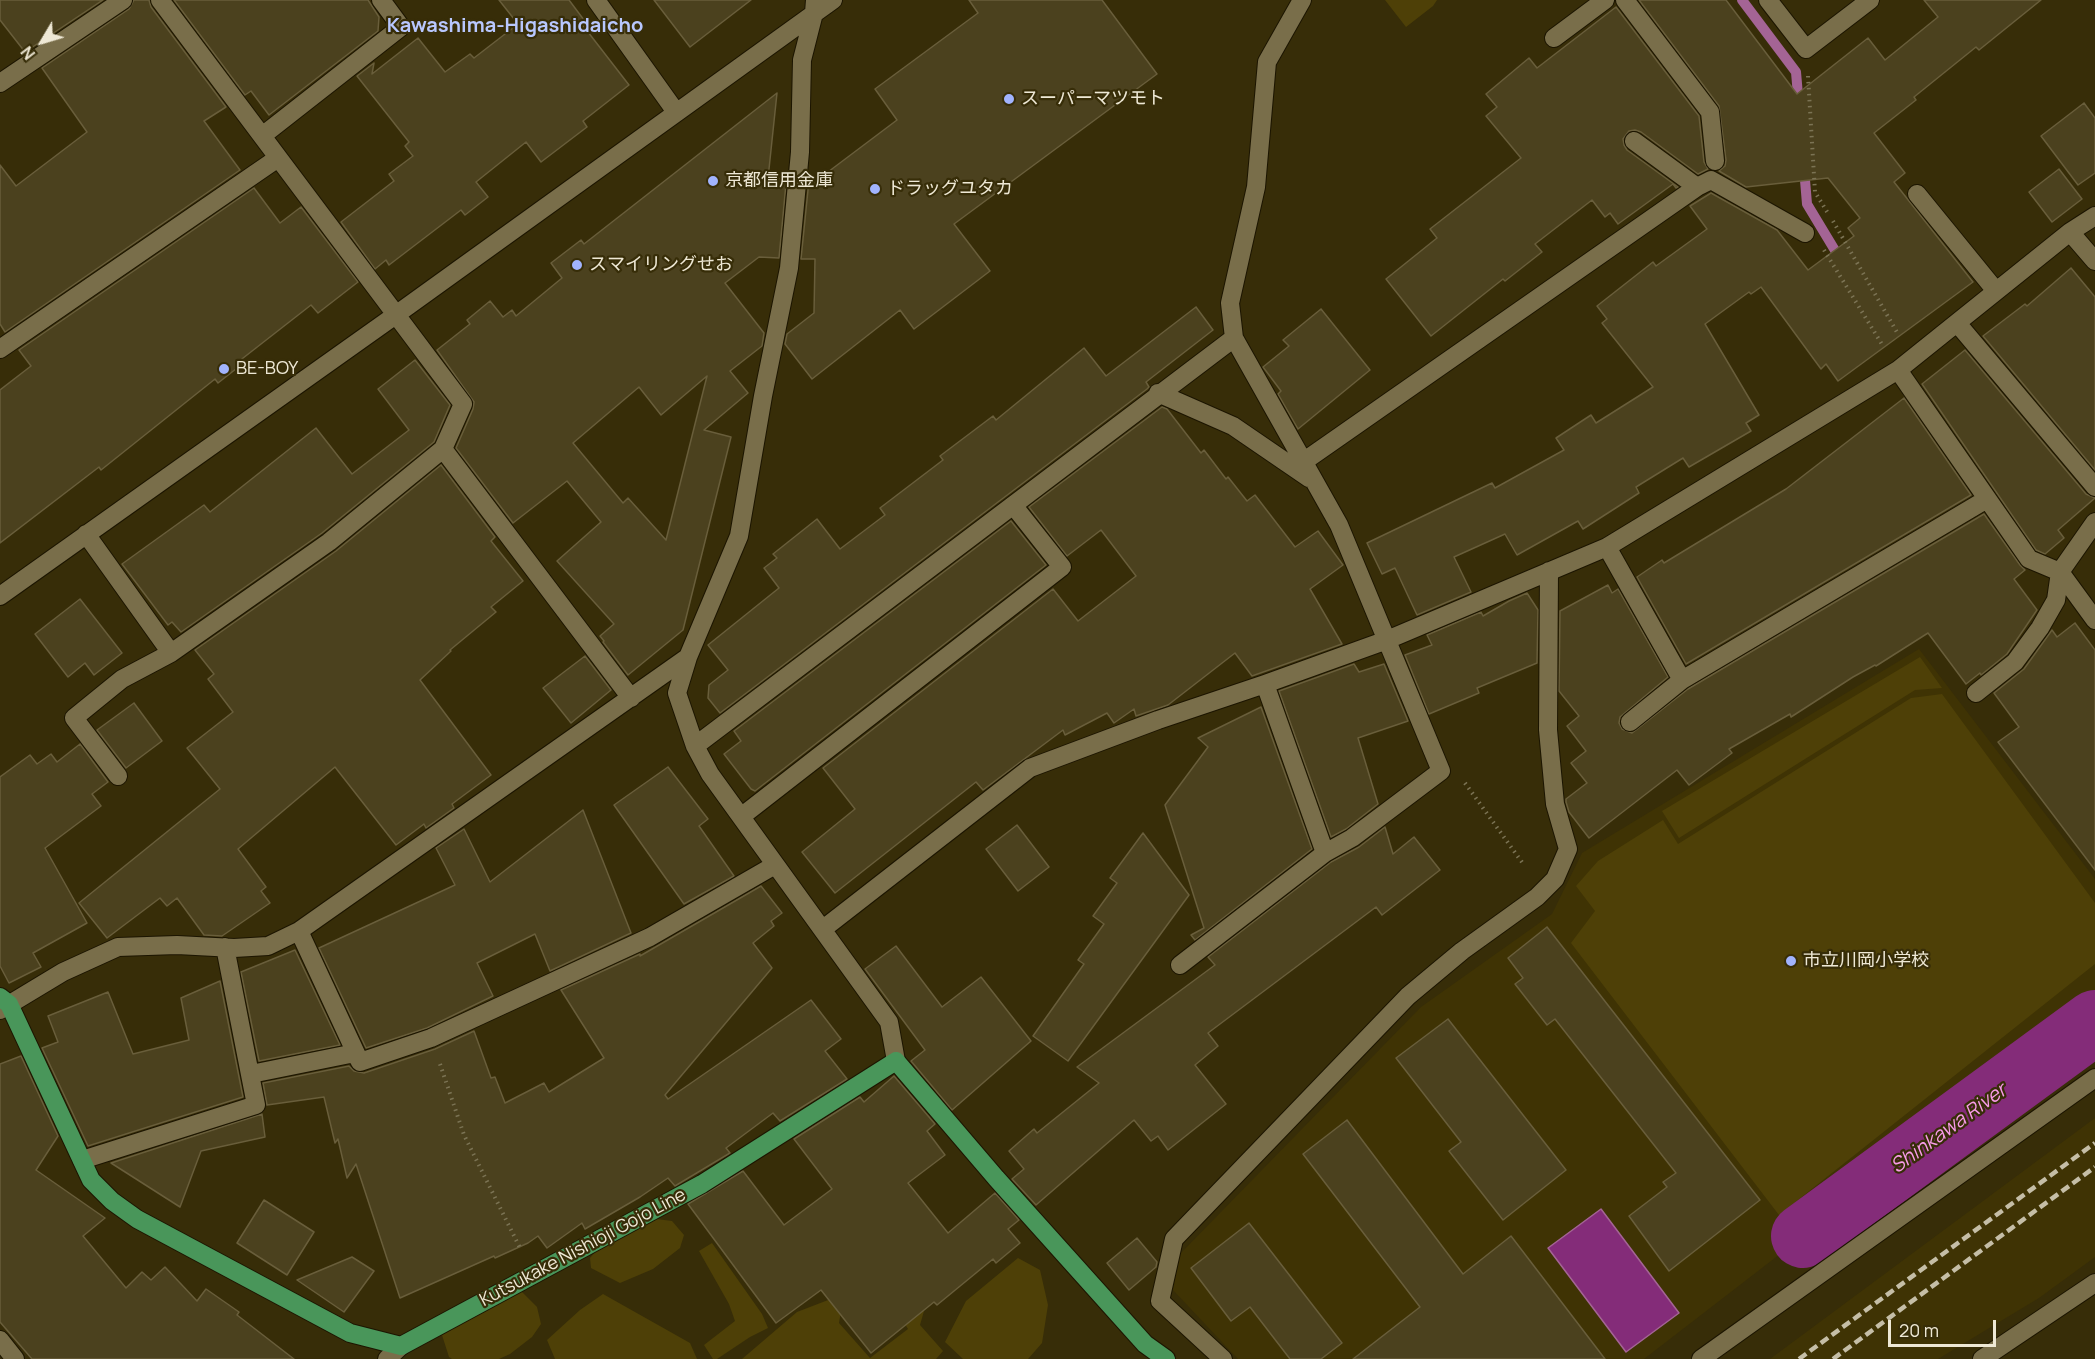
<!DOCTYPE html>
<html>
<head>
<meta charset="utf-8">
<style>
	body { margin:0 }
	#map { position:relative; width:2095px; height:1359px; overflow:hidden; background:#372d08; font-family:Manrope,sans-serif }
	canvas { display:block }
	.north { position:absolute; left:12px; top:12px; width:60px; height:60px; -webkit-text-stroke:4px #372d08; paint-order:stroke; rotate:232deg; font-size:16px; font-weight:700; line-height:24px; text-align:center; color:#eee8d5 }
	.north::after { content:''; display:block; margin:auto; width:21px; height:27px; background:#eee8d5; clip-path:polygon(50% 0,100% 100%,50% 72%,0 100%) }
	.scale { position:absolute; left:1888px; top:1320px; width:108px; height:27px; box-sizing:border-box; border:3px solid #eee8d5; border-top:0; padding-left:8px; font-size:18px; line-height:21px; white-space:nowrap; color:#eee8d5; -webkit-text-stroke:4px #372d08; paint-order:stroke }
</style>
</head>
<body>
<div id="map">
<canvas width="2095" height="1359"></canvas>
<div class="north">N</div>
<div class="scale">20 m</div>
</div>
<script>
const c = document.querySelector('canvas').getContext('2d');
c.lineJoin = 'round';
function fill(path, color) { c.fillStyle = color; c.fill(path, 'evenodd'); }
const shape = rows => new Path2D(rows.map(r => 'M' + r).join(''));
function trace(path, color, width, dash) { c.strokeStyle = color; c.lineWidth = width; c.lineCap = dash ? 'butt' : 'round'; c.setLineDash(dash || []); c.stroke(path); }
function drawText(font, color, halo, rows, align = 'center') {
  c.font = font + ' Manrope,"Noto Sans JP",sans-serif'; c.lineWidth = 4.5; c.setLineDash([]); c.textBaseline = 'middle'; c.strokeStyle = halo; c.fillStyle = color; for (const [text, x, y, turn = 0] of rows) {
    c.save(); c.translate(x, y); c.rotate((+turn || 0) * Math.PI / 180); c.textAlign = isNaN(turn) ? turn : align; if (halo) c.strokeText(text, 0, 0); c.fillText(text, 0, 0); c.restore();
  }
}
const built = shape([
	[1919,649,2095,879,2095,1011,1644,1359,1238,1359,1173,1290,1180,1254,1421,1007,1552,914,1582,853],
	[2095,1118,2095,1257,2039,1298,1938,1359,1770,1359]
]);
const green = shape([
	[1385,0,1437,0,1433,6,1406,27],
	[1920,657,1942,688,1915,690,1679,838,1662,811],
	[1942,694,2095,903,2095,964,1779,1215,1571,943,1595,911,1576,886,1598,861,1663,820,1678,844,1911,698],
	[649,1218,672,1221,684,1235,680,1248,653,1269,620,1283,591,1268,590,1258,604,1242],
	[712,1243,762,1314,768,1328,750,1337,717,1359,713,1359,704,1345,735,1321,729,1304,699,1251],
	[1018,1258,1040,1270,1048,1305,1042,1343,1028,1359,963,1359,945,1342,966,1301],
	[883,1286,924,1311,920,1325,943,1351,936,1359,742,1359,797,1312,836,1297,842,1305,839,1323,870,1358,908,1329],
	[521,1291,537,1307,541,1324,532,1337,510,1354,499,1359,452,1359,449,1357,442,1335],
	[603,1294,690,1343,697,1359,555,1359,547,1340,580,1310]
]);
const water = shape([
	[1601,1209,1679,1313,1626,1352,1548,1248,1601,1209]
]);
const stream = shape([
	[1742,0,1796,72,1799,107],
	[1804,168,1807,204,1842,262]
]);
const river = shape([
	[1803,1236,2095,1022]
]);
const building = shape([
	[0,0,103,0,25,52,0,20,0,0],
	[134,0,149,0,151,7,226,107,204,121,240,170,5,332,0,324,0,165,16,186,87,132,42,68,129,9,134,0],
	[174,0,368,0,379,17,378,31,269,115,251,91,245,95,174,0],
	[499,0,569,0,584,20,581,23,629,85,583,121,587,127,541,162,526,142,476,182,488,197,465,215,461,210,389,265,386,260,375,269,341,222,394,181,389,174,413,156,405,146,409,142,357,76,374,63,372,74,418,38,445,72,470,54,474,58,518,24,499,0],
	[654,0,751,0,690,47,654,0],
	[969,0,1102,0,1157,74,954,224,990,271,914,329,900,310,812,379,785,344,787,334,814,313,815,259,801,259,809,180,812,184,897,120,875,89,978,13,969,0],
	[1639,0,1726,0,1797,94,1868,38,1885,60,1938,17,1924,0,2041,0,1979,50,1976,47,1914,97,1916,100,1874,133,1905,173,1894,182,1973,282,1838,381,1826,364,1821,369,1761,287,1751,294,1749,292,1705,324,1759,415,1746,423,1751,431,1689,467,1683,458,1636,487,1639,493,1583,529,1578,521,1517,555,1505,534,1454,557,1471,592,1417,615,1395,568,1382,574,1367,543,1492,483,1495,488,1564,450,1556,438,1591,415,1596,423,1653,387,1602,323,1607,319,1597,306,1653,262,1656,266,1707,229,1690,206,1711,193,1777,230,1808,270,1854,236,1848,228,1860,218,1828,178,1746,187,1719,171,1725,166,1726,160,1719,106,1639,0],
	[1616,7,1699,116,1704,162,1708,169,1698,174,1641,132,1635,130,1629,131,1623,139,1624,145,1627,150,1678,187,1676,188,1673,184,1618,224,1610,213,1605,217,1592,200,1535,244,1542,252,1505,281,1503,279,1431,336,1386,279,1437,238,1430,229,1521,158,1486,116,1497,107,1486,94,1529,58,1537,68,1616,7],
	[777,93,767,188,787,173,779,258,759,257,725,283,764,333,762,346,730,371,748,393,704,430,731,437,683,630,628,675,603,642,604,641,600,636,614,624,557,561,601,522,567,481,513,523,456,448,473,409,474,402,437,350,470,324,467,320,490,301,503,317,512,310,516,316,562,278,551,263,581,240,584,244,777,93],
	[707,376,666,540,628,498,623,503,573,443,639,387,661,415,707,376],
	[2084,103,2095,118,2095,173,2078,185,2041,136,2084,103],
	[2059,169,2082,199,2052,222,2029,192,2059,169],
	[254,188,280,223,301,207,358,282,318,313,311,305,238,362,241,365,218,383,215,379,101,470,99,467,0,543,0,390,31,366,19,350,254,188],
	[2071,268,2095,297,2095,470,1983,336,2025,304,2027,306,2071,268],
	[1196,307,1213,330,1146,382,1149,387,1147,389,720,713,708,698,709,685,728,670,708,645,779,588,764,568,777,558,773,554,817,519,840,549,885,515,880,508,943,460,940,456,993,416,996,420,1084,348,1106,376,1196,307],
	[1321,309,1370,370,1298,429,1278,394,1281,391,1263,367,1289,346,1283,340,1321,309],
	[1965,350,2086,494,2095,498,2058,530,2064,538,2045,554,2036,550,1922,384,1965,350],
	[415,360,450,405,434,442,322,533,181,632,172,622,168,625,122,564,204,505,210,512,316,428,352,474,409,430,378,389,415,360],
	[1904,398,1971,495,1686,664,1637,577,1662,560,1664,563,1786,489,1904,398],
	[1162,407,1167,409,1201,453,1204,450,1226,479,1228,477,1247,501,1255,495,1295,547,1318,531,1343,565,1310,589,1342,644,1252,676,1235,653,1168,705,1136,716,1134,709,1114,723,1107,713,1065,735,1063,730,983,790,976,782,835,893,802,852,855,809,823,768,1053,589,1078,621,1136,576,1101,530,1067,556,1029,507,1162,407],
	[441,465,495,537,491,541,523,581,491,607,496,612,450,650,451,651,420,680,491,775,452,804,454,808,426,828,424,824,396,845,335,767,238,849,266,887,261,891,270,903,222,936,204,935,177,898,167,906,160,898,107,938,79,903,220,789,187,748,233,712,208,679,214,674,195,650,336,551,441,465],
	[1984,514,2020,565,2025,570,2014,579,2037,610,2007,654,1981,675,1980,673,1966,684,1928,633,1876,666,1875,665,1853,677,1791,717,1790,714,1729,749,1732,753,1689,785,1677,770,1589,838,1569,812,1566,802,1566,799,1587,783,1571,763,1586,751,1567,726,1579,716,1559,691,1560,611,1608,585,1612,593,1618,589,1668,677,1620,717,1619,723,1622,729,1632,733,1688,689,1984,514],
	[1011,521,1046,565,755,791,751,789,724,754,741,741,734,731,1011,521],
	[1527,593,1538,610,1537,663,1477,688,1479,693,1429,714,1405,655,1432,645,1427,635,1481,612,1483,616,1509,601,1527,593],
	[80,599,122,653,94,675,85,663,68,677,35,634,80,599],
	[2075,623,2095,650,2095,870,1998,742,2019,727,1994,693,2024,669,2052,630,2057,637,2075,623],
	[585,656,611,690,571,723,543,688,585,656],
	[1354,664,1359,672,1384,664,1408,721,1358,738,1378,804,1346,829,1331,837,1279,691,1354,664],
	[134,703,162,741,126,768,97,730,134,703],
	[1261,707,1312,849,1195,940,1191,935,1204,928,1165,805,1208,747,1198,738,1261,707],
	[80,744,108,782,92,794,101,806,45,848,87,923,33,953,41,967,9,983,0,966,0,777,30,755,37,764,51,754,57,762,80,744],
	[668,767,708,819,699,826,734,876,684,904,614,805,668,767],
	[583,810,631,933,550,971,535,934,477,963,493,996,427,1028,366,1048,319,948,455,885,436,848,464,829,490,882,583,810],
	[1017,825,1049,867,1018,891,986,849,1017,825],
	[1385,827,1393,854,1414,837,1440,870,1382,915,1376,907,1208,1033,1218,1046,1195,1065,1226,1104,1168,1150,1158,1136,1151,1141,1134,1120,1036,1205,1012,1179,1024,1169,1009,1151,1034,1129,1037,1133,1099,1083,1077,1067,1215,965,1208,957,1331,862,1359,847,1385,827],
	[1143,833,1189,895,1068,1061,1033,1036,1084,964,1078,960,1104,924,1093,916,1117,883,1110,878,1143,833],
	[761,886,782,913,771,921,774,926,753,943,772,968,665,1095,668,1099,811,1000,841,1039,825,1051,847,1079,780,1121,773,1113,726,1148,730,1153,675,1186,668,1178,640,1197,585,1229,582,1223,547,1248,538,1236,528,1243,495,1258,494,1256,400,1298,356,1164,347,1178,338,1139,335,1143,324,1097,267,1105,263,1083,349,1066,354,1071,364,1073,435,1049,474,1031,491,1078,495,1077,505,1103,544,1083,549,1092,604,1058,561,990,640,954,640,956,761,886],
	[1547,927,1760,1200,1669,1271,1629,1216,1667,1187,1663,1182,1676,1173,1555,1019,1547,1025,1515,984,1523,978,1508,958,1547,927],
	[896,946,942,1007,981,977,1031,1041,952,1110,911,1061,925,1050,865,969,896,946],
	[295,950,340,1045,259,1061,241,972,295,950],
	[220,981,243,1097,88,1146,42,1048,58,1042,48,1016,108,992,133,1054,189,1040,181,998,220,981],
	[1448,1019,1566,1170,1503,1220,1449,1151,1461,1142,1396,1058,1448,1019],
	[21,1056,58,1136,36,1170,105,1218,83,1236,126,1288,142,1272,151,1280,165,1267,197,1301,206,1289,239,1312,237,1315,294,1359,32,1359,0,1322,0,1064,21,1056],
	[894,1076,935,1124,927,1131,945,1155,908,1183,948,1233,995,1193,1019,1220,1008,1229,1020,1243,996,1263,993,1259,937,1305,934,1302,871,1353,821,1290,776,1323,688,1204,743,1171,784,1225,832,1189,794,1139,860,1097,864,1102,894,1076],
	[262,1114,265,1137,201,1151,180,1207,111,1163,262,1114],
	[1347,1120,1463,1274,1511,1236,1605,1359,1353,1359,1420,1307,1303,1154,1347,1120],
	[264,1200,314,1232,287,1275,237,1243,264,1200],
	[1249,1223,1342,1343,1321,1359,1290,1359,1250,1307,1231,1321,1191,1268,1249,1223],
	[1137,1238,1157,1262,1156,1267,1129,1290,1107,1263,1137,1238],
	[352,1257,374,1271,344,1312,297,1280,352,1257]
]);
const path = shape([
	[1808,76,1815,192,1829,215],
	[1833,221,1898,334],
	[1824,250,1883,346],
	[1465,783,1524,865],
	[440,1064,464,1135,521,1250]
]);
const minor = shape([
	[596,0,676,112],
	[815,0,814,13,802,60,800,152,789,268,763,396,739,536,688,657,677,693,695,746,710,774,889,1022,896,1061],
	[1625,0,1710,112,1715,161],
	[1768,0,1806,49,1870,0],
	[1554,38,1605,0],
	[0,83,123,0],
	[262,136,401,27,381,0],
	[1634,141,1697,187],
	[1917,194,1996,291],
	[2070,232,2095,261],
	[1957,323,2095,487],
	[1234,338,1230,303,1256,187,1267,62,1302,0],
	[0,349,278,158],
	[1898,370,2029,559,2060,572,2095,620],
	[1158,393,1233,426,1309,478],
	[443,449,631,698],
	[1303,462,1697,187,1711,180,1805,233],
	[86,534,171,653,329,542,443,449,463,404,160,0],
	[1607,547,1682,680,1987,499],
	[0,596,397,314,833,0],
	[1265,684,1325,853],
	[1976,693,2015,662,2040,628,2056,600,2060,572,2095,522],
	[1630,722,1682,680],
	[695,746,1234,338,1339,525,1441,771,1352,838,1325,853,1180,965],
	[118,776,74,718,122,679,171,653],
	[742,816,1062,567,1013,505],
	[823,929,1030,768,1158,720,1265,684,1387,640,1607,547,1898,370,2070,232,2095,216],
	[299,931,360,1062,431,1038,650,937,775,865],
	[0,1010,63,972,118,947,177,945,234,948,268,946,299,931,688,657],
	[251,1074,355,1053],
	[82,1160,256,1105,225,947],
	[0,1340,15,1359],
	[387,1359,401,1346],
	[1223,1359,1160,1301,1174,1239,1408,996,1462,951,1537,897,1555,879,1568,849,1555,804,1548,730,1549,571],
	[1701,1359,2095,1078],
	[1982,1359,2095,1283]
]);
const major = shape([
	[0,997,9,1004,91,1180,112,1201,137,1219,350,1333,401,1346,702,1184,896,1061,996,1178,1145,1344,1166,1359]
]);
const rail = shape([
	[1799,1359,2095,1143],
	[1833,1359,2095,1167]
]);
const markers = [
	[1009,99,6,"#a1b3fd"],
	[713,181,6,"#a1b3fd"],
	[875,189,6,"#a1b3fd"],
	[577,265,6,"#a1b3fd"],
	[224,369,6,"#a1b3fd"],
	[1791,961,6,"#a1b3fd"]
];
const poiNames = [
	["スーパーマツモト",1021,99],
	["京都信用金庫",725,181],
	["ドラッグユタカ",887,189],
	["スマイリングせお",589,265],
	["BE-BOY",236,369],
	["市立川岡小学校",1803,961]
];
const streetNames = [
	["Kutsukake Nishioji Gojo Line",583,1248,-28]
];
const neighbourhoodNames = [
	["Kawashima-Higashidaicho",515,26]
];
const waterNames = [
	["Shinkawa River",1949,1129,-36]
];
fill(built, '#3f3304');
fill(green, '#4e4007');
fill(water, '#842c79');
trace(water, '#a46495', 1.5);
trace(stream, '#a46495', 10);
trace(river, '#842c79', 64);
fill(building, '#4b411e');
trace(building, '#695e3b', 1.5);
trace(minor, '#1c1500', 20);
trace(major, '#1c1500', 20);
trace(path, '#7b7354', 4, [1.5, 4.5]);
trace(minor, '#796e4a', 18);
trace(major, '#49965a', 18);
trace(rail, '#c5bea7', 4.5, [9, 4.5]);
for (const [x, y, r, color] of markers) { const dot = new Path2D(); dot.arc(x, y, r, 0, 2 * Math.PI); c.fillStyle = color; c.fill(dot); trace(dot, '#372d08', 2); }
drawText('18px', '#eee8d5', '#372d08', poiNames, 'left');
drawText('18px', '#eee8d5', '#372d08', streetNames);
drawText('bold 20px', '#b8c7fe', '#372d08', neighbourhoodNames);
drawText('italic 20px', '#f89be8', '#372d08', waterNames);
</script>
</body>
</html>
